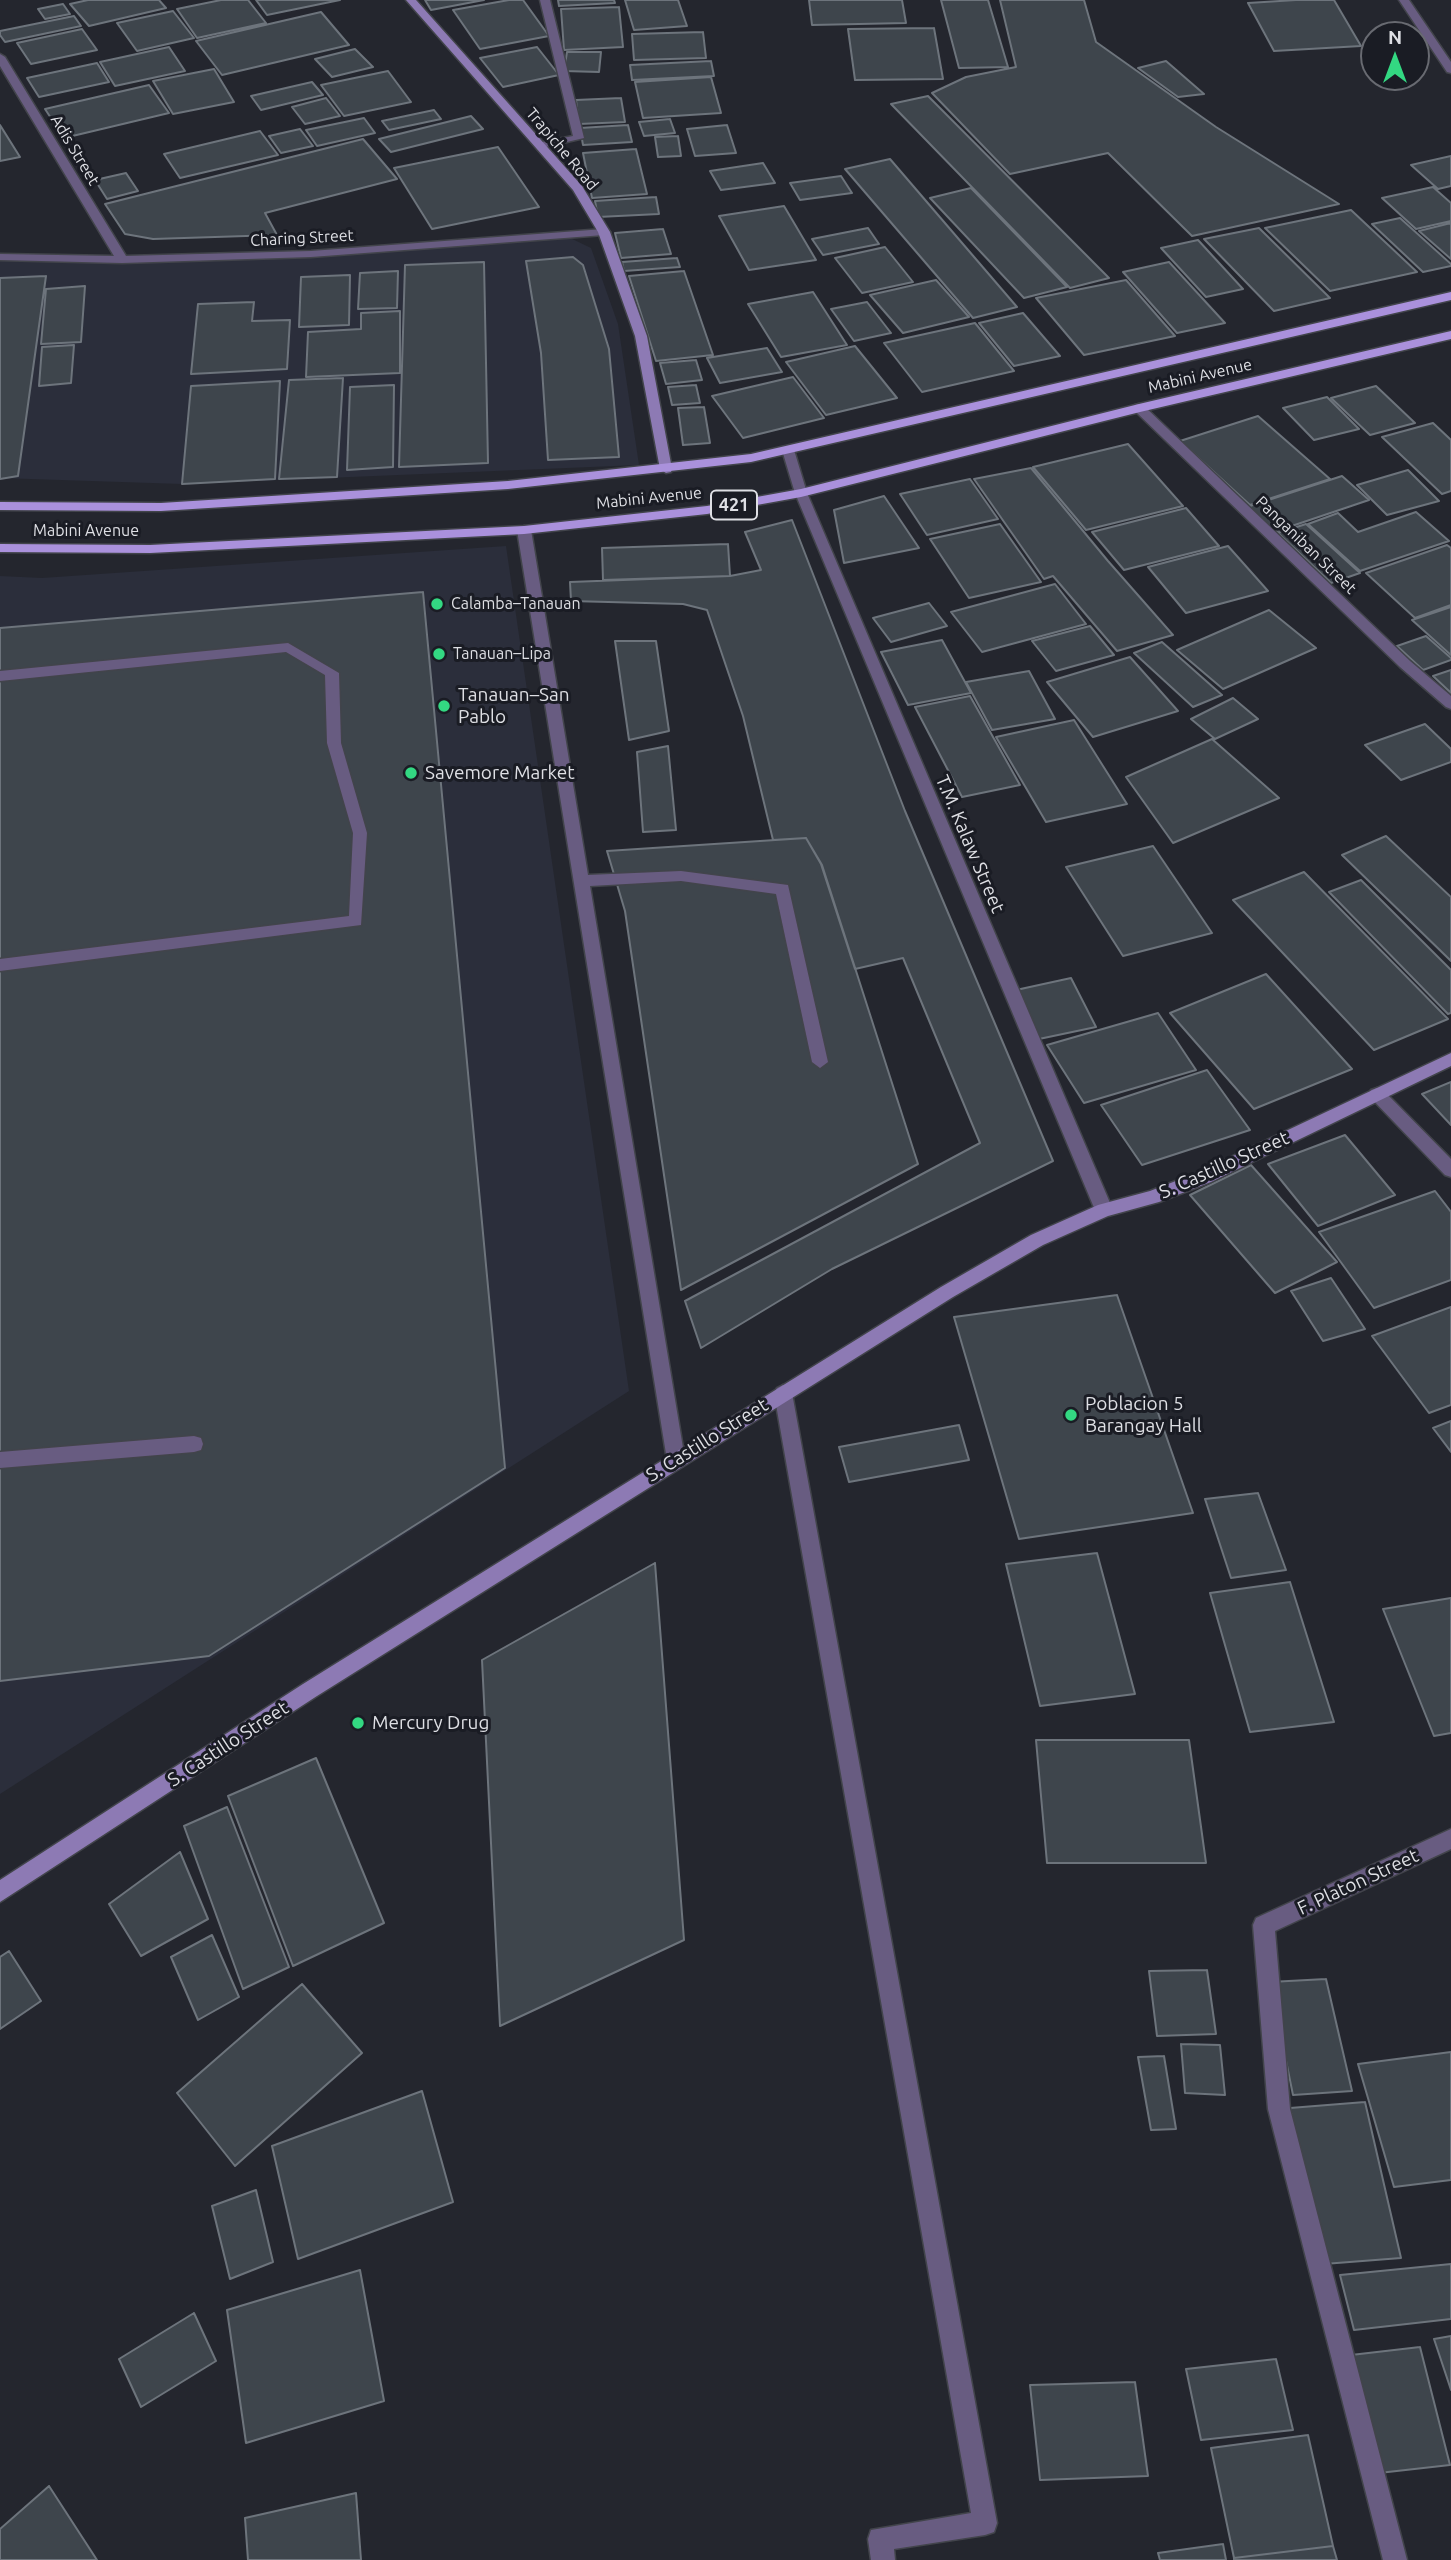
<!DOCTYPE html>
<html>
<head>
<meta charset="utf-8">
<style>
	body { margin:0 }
	#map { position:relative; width:1451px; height:2560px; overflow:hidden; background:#24262e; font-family:Ubuntu,sans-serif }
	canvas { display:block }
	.north { position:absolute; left:1360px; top:21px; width:70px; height:70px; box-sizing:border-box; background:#1a1c24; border:2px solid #686a71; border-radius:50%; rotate:0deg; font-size:19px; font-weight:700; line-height:28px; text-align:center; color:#dedfe4 }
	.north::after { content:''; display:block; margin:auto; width:24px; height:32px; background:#33d882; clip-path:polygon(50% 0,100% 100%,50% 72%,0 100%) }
</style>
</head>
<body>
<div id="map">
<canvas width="1451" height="2560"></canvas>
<div class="north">N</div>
</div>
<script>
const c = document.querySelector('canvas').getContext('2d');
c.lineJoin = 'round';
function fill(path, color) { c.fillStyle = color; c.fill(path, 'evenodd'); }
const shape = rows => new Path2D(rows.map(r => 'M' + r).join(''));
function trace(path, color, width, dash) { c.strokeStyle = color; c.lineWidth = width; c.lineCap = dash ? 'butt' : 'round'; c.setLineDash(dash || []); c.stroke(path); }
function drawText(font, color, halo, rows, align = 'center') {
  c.font = font + ' Ubuntu,sans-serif'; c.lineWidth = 6; c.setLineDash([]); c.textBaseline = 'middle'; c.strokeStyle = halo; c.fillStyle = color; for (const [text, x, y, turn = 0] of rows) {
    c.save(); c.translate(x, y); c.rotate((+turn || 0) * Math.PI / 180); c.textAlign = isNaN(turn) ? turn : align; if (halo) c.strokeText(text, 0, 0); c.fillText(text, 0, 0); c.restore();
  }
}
const built = shape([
	[566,236,591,248,618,324,639,465,182,484,0,478,0,257,332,253],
	[506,546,629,1391,0,1794,0,576,42,578]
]);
const building = shape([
	[88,0,159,0,166,8,89,26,70,4,88,0],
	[221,0,248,0,266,23,197,38,177,9,221,0],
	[256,0,340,0,267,15,256,0],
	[425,0,484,0,431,10,425,0],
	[509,0,523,0,549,36,480,49,453,10,509,0],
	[558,0,614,0,615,3,559,6,558,0],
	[625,0,678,0,687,26,634,30,625,0],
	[809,0,902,0,906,23,812,25,809,0],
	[941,0,988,0,1008,67,959,68,941,0],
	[1000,0,1084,0,1096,42,1216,127,1339,204,1192,236,1108,153,1010,174,932,93,966,77,1016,67,1000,0],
	[1296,0,1334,0,1361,46,1274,51,1248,3,1296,0],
	[63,4,70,14,45,19,38,9,63,4],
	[619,7,623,47,564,50,561,9,619,7],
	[173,11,194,38,137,51,117,23,173,11],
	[321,12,349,45,222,75,196,41,321,12],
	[74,16,81,26,5,42,0,35,0,31,74,16],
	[934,28,943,79,855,80,848,29,934,28],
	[82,29,97,50,31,64,17,43,82,29],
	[703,32,706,58,634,60,632,34,703,32],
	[169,47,185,71,115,86,100,62,169,47],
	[537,47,559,75,503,87,480,58,537,47],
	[355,49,373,67,332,77,315,59,355,49],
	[567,52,601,52,599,72,564,71,567,52],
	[711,61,714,76,632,80,630,65,711,61],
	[1166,61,1204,94,1178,97,1138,68,1166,61],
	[97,63,109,82,39,97,27,78,97,63],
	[214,69,234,102,173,114,153,81,214,69],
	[388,71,411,102,344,116,321,85,388,71],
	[711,77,721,113,643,118,635,82,711,77],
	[312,82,323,95,261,110,251,96,312,82],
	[149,85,169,113,64,138,45,109,149,85],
	[928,96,1109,278,1070,288,891,104,928,96],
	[326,98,340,116,305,124,292,107,326,98],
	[621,98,625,122,579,124,576,100,621,98],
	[434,110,441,119,389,130,382,121,434,110],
	[471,116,483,129,391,152,379,139,471,116],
	[364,118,375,133,317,146,306,130,364,118],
	[670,119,675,133,644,136,639,122,670,119],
	[0,125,20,157,0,161,0,125],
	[628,125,632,142,583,145,580,128,628,125],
	[727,125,736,153,695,156,687,129,727,125],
	[300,129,313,146,281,153,269,136,300,129],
	[260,131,278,155,180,178,164,154,260,131],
	[678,136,681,156,658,157,655,137,678,136],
	[363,139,397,179,265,213,277,235,153,239,125,234,105,204,363,139],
	[498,147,539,207,432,229,394,168,498,147],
	[636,149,647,194,592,198,583,153,636,149],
	[1451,156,1451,186,1438,189,1411,165,1451,156],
	[890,159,1017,307,973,318,845,169,890,159],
	[763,163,775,183,721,190,710,171,763,163],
	[126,173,138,191,107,199,95,180,126,173],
	[841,176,852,193,800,200,790,183,841,176],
	[1433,187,1451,203,1451,221,1416,229,1382,198,1433,187],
	[971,188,1067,287,1024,298,930,198,971,188],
	[656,197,659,214,598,217,595,201,656,197],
	[784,206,816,260,749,270,719,216,784,206],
	[1351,210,1417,272,1330,291,1265,228,1351,210],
	[1400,218,1451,264,1451,266,1423,272,1372,224,1400,218],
	[1451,223,1451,259,1419,231,1451,223],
	[868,228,879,244,823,255,812,239,868,228],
	[1259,228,1330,298,1274,311,1204,239,1259,228],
	[663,229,671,254,621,258,615,233,663,229],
	[1198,240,1243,289,1206,297,1161,248,1198,240],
	[885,247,913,282,862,293,835,258,885,247],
	[573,257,583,265,609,349,619,457,548,460,541,353,526,261,573,257],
	[677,258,680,267,624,271,622,262,677,258],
	[484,262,488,463,399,467,405,265,484,262],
	[1169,262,1225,323,1177,333,1123,272,1169,262],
	[398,271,397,308,358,309,360,273,398,271],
	[684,271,713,355,656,361,629,276,684,271],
	[350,275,349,325,299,327,301,277,350,275],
	[46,276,18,476,0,479,0,278,46,276],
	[936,280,969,317,903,333,870,295,936,280],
	[1126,280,1175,336,1084,355,1036,298,1126,280],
	[85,286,81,342,41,344,46,289,85,286],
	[813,292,847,345,781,357,748,304,813,292],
	[254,302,252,321,290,320,287,369,191,374,198,304,254,302],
	[867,302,891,333,854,341,831,309,867,302],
	[400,311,400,373,306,377,308,332,361,329,361,313,400,311],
	[1023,313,1060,356,1014,366,979,323,1023,313],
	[975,323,1014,371,922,392,884,343,975,323],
	[74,345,71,383,39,386,42,347,74,345],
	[855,346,897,398,826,415,786,362,855,346],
	[767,348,782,372,720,383,707,358,767,348],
	[696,360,702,380,666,384,660,363,696,360],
	[793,377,824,418,743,438,712,396,793,377],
	[343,378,337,477,279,479,289,380,343,378],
	[280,381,275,479,182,484,191,386,280,381],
	[394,385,393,467,347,470,350,387,394,385],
	[696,385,700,403,672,405,668,387,696,385],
	[1376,386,1415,423,1370,435,1331,398,1376,386],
	[1327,397,1359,429,1314,440,1283,408,1327,397],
	[704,407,710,443,683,445,678,408,704,407],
	[1258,416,1330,479,1250,505,1180,441,1258,416],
	[1433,423,1451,440,1451,491,1442,494,1382,437,1433,423],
	[1128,444,1183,506,1086,530,1033,467,1128,444],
	[1031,468,1108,561,1173,635,1117,651,1053,576,1044,579,974,479,1031,468],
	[1408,470,1439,501,1387,515,1357,485,1408,470],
	[1342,476,1369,500,1274,532,1247,507,1342,476],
	[970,479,998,519,927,535,900,494,970,479],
	[884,496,919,548,844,563,834,510,884,496],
	[1186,508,1219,546,1124,570,1092,532,1186,508],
	[1416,512,1449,541,1360,571,1308,524,1338,513,1358,532,1416,512],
	[792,520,905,811,1053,1161,832,1269,701,1348,685,1301,980,1143,903,958,855,969,821,864,806,838,773,840,743,716,707,610,683,604,571,601,570,582,730,576,761,570,745,532,792,520],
	[1000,524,1041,582,969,598,930,539,1000,524],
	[1306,524,1360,573,1331,583,1278,533,1306,524],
	[728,544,730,576,603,580,602,548,728,544],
	[1447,545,1451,548,1451,605,1415,618,1366,573,1447,545],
	[1228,546,1268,591,1186,613,1148,567,1228,546],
	[1055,584,1086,624,982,652,951,612,1055,584],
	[423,592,505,1468,209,1656,0,1681,0,628,423,592],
	[929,603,947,626,891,642,873,618,929,603],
	[1451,607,1451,655,1412,620,1451,607],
	[1269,610,1316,648,1223,689,1177,650,1269,610],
	[1090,626,1114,655,1056,671,1032,641,1090,626],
	[1426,636,1451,658,1451,660,1423,670,1397,646,1426,636],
	[942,640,971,693,908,705,881,652,942,640],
	[615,641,656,641,669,731,629,740,615,641],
	[1162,642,1222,695,1193,707,1134,653,1162,642],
	[1130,657,1178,711,1093,737,1047,682,1130,657],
	[1451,670,1451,693,1433,676,1451,670],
	[1029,671,1055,719,992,730,966,682,1029,671],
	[970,696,1020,785,962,797,915,707,970,696],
	[1233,698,1258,719,1215,739,1191,719,1233,698],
	[1074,720,1127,804,1046,822,996,737,1074,720],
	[1425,724,1451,749,1451,762,1401,780,1365,745,1425,724],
	[1212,739,1279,798,1173,843,1126,777,1212,739],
	[668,746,676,830,643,832,637,752,668,746],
	[1386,836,1451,897,1451,961,1342,855,1386,836],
	[806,838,822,865,918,1164,681,1290,625,911,607,851,806,838],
	[1153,846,1212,933,1123,956,1066,867,1153,846],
	[1304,872,1448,1019,1374,1050,1233,900,1304,872],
	[1361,880,1451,970,1451,1013,1448,1014,1329,892,1361,880],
	[1266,974,1352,1069,1254,1109,1170,1013,1266,974],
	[1071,978,1096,1027,1039,1039,1016,990,1071,978],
	[1158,1013,1196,1070,1084,1103,1047,1045,1158,1013],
	[1207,1070,1250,1130,1142,1165,1101,1105,1207,1070],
	[1451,1082,1451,1125,1422,1094,1451,1082],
	[1345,1135,1395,1195,1318,1226,1268,1164,1345,1135],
	[1251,1165,1337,1262,1275,1293,1190,1195,1251,1165],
	[1435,1191,1451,1212,1451,1280,1374,1308,1319,1232,1435,1191],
	[1331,1278,1365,1329,1323,1341,1291,1291,1331,1278],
	[1117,1295,1193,1513,1019,1539,954,1317,1117,1295],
	[1451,1307,1451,1405,1429,1413,1372,1336,1451,1307],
	[1451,1421,1451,1452,1433,1428,1451,1421],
	[959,1425,969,1460,849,1482,839,1447,959,1425],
	[1258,1493,1286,1570,1231,1578,1205,1499,1258,1493],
	[1097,1553,1135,1694,1040,1706,1006,1564,1097,1553],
	[655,1563,684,1940,500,2026,482,1660,655,1563],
	[1290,1582,1334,1722,1250,1732,1210,1593,1290,1582],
	[1451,1598,1451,1733,1434,1736,1383,1609,1451,1598],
	[1036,1740,1189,1740,1206,1863,1047,1863,1036,1740],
	[316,1758,384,1923,293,1966,228,1796,316,1758],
	[227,1807,289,1967,243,1989,184,1826,227,1807],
	[180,1852,208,1919,141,1956,109,1904,180,1852],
	[212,1935,239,1997,198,2020,171,1957,212,1935],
	[9,1951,41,2001,0,2029,0,1957,9,1951],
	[1207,1970,1216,2034,1157,2036,1149,1971,1207,1970],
	[1326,1979,1352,2091,1293,2095,1270,1982,1326,1979],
	[302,1984,362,2053,235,2166,177,2093,302,1984],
	[1181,2044,1220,2045,1225,2095,1185,2093,1181,2044],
	[1451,2052,1451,2180,1394,2187,1358,2064,1451,2052],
	[1164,2056,1176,2129,1151,2130,1138,2057,1164,2056],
	[422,2091,453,2202,298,2259,272,2146,422,2091],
	[1365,2102,1401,2258,1324,2264,1290,2108,1365,2102],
	[256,2190,273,2262,230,2279,212,2206,256,2190],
	[1451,2264,1451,2319,1354,2330,1340,2275,1451,2264],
	[360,2270,384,2401,246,2443,227,2310,360,2270],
	[194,2313,216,2361,141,2407,119,2359,194,2313],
	[1451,2336,1451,2390,1434,2339,1451,2336],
	[1420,2347,1450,2465,1379,2473,1351,2355,1420,2347],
	[1276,2359,1293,2430,1201,2440,1186,2369,1276,2359],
	[1135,2382,1148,2476,1040,2480,1030,2385,1135,2382],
	[1308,2435,1333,2546,1234,2558,1211,2448,1308,2435],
	[49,2486,97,2560,0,2560,0,2529,49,2486],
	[356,2493,361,2560,248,2560,245,2518,356,2493],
	[1223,2544,1226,2560,1160,2560,1158,2553,1223,2544],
	[1333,2546,1337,2560,1234,2560,1234,2558,1333,2546]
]);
const lane = shape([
	[524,526,531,530,588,875,681,871,788,885,828,1062,820,1068,812,1062,776,894,681,881,590,886,685,1460,683,1466,676,1468,669,1466,667,1460,517,530,524,526],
	[288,643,339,673,341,743,367,833,361,925,0,971,0,959,349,916,353,833,327,743,325,675,286,652,0,681,0,671,288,643],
	[783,1385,789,1388,792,1393,997,2523,994,2532,985,2535,894,2549,895,2560,871,2560,868,2539,871,2530,971,2513,774,1393,777,1388,783,1385],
	[194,1436,201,1438,203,1444,201,1450,194,1452,0,1468,0,1452,194,1436]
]);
const street = shape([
	[540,0,550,0,584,138,541,148,537,147,537,143,573,136,540,0],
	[1399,0,1409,0,1451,62,1451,73,1447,72,1399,0],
	[0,54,5,57,126,256,311,251,604,229,610,232,604,235,311,257,122,263,0,260,0,254,114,256,0,66,0,54],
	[1139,404,1143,405,1410,661,1451,696,1451,709,1446,707,1400,667,1135,411,1135,405,1139,404],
	[788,446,794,450,807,493,1113,1210,1110,1215,1098,1215,1095,1210,795,493,782,450,788,446],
	[1377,1088,1383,1090,1451,1159,1451,1177,1445,1175,1371,1098,1369,1094,1371,1090,1377,1088],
	[1451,1829,1451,1849,1275,1931,1290,2109,1407,2560,1383,2560,1268,2109,1253,1925,1256,1918,1451,1829]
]);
const secondary = shape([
	[406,0,416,0,582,186,610,232,647,336,672,469,671,472,666,473,660,469,635,336,598,232,573,190,406,0],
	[1451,1053,1451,1066,1211,1182,1159,1202,1108,1216,1043,1245,953,1297,317,1696,0,1902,0,1880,303,1684,941,1287,1031,1235,1098,1205,1150,1191,1199,1172,1451,1053]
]);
const primary = shape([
	[1451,292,1451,300,751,462,508,489,161,511,0,510,0,502,161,503,508,481,751,454,1451,292],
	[1451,331,1451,339,1140,412,801,497,707,514,524,534,150,553,0,552,0,544,150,545,524,526,707,506,801,489,1139,404,1451,331]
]);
const markers = [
	[437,604,7,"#33d882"],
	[439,654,7,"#33d882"],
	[444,706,7,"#33d882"],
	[411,773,7,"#33d882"],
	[1071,1415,7,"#33d882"],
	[358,1723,7,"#33d882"]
];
const farStreetnames = [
	["Trapiche Road",562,149,50],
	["Adis Street",75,150,59],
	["Charing Street",302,238,-3],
	["Mabini Avenue",1200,376,-13],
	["Mabini Avenue",649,498,-6],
	["Mabini Avenue",86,531],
	["Panganiban Street",1306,545,44]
];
const farPoinames = [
	["Calamba–Tanauan",451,604],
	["Tanauan–Lipa",453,654]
];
const shields = [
	[734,505,46]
];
const shieldNames = [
	["421",734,505]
];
const poiNames = [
	["Tanauan–San",458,695],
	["Pablo",458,717],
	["Savemore Market",425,773],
	["Poblacion 5",1085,1404],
	["Barangay Hall",1085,1426],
	["Mercury Drug",372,1723]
];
const streetNames = [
	["T.M. Kalaw Street",970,844,67],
	["S. Castillo Street",1224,1165,-24],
	["S. Castillo Street",707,1440,-32],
	["S. Castillo Street",228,1744,-33],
	["F. Platon Street",1358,1882,-25]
];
fill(built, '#2b2e3b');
fill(building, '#3e454c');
trace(building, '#6d747c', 2);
trace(lane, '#42444b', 3);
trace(street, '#42444b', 3);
trace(secondary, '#42444b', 3);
trace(primary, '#42444b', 3);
fill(lane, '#685c81');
fill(street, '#685c81');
fill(secondary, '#8d7ab4');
fill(primary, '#aa91dc');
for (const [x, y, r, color] of markers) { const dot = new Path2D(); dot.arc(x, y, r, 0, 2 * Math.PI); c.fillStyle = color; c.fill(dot); trace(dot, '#1a1c24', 2.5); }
drawText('16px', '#dedfe4', '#1a1c24', farStreetnames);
drawText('16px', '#dedfe4', '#1a1c24', farPoinames, 'left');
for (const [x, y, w] of shields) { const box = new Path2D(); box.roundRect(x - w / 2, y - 14.5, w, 29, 5); c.fillStyle = '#1a1c24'; c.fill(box); trace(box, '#dedfe4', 2); }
drawText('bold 18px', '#dedfe4', null, shieldNames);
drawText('19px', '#dedfe4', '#1a1c24', poiNames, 'left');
drawText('19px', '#dedfe4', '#1a1c24', streetNames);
</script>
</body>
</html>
